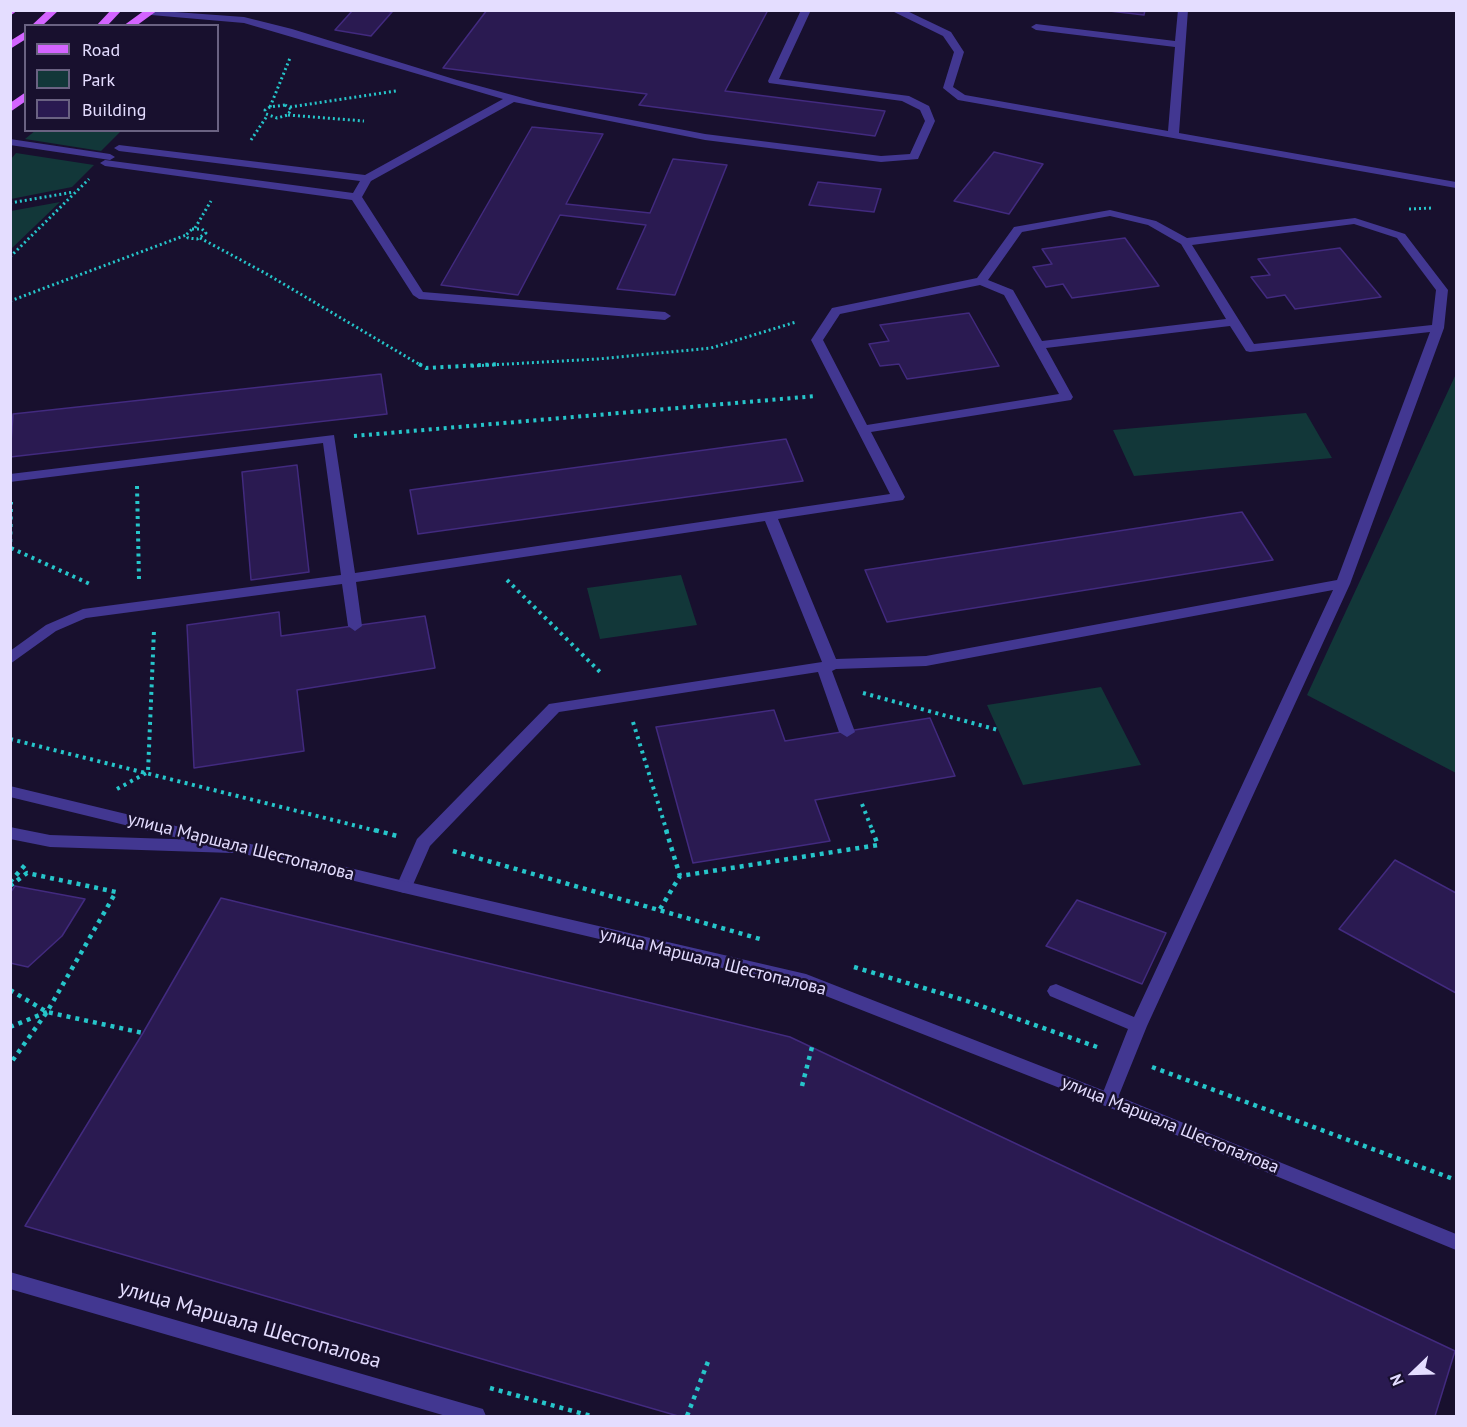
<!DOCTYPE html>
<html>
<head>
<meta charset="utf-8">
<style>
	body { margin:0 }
	#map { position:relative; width:1467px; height:1427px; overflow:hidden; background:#18102e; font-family:"PT Sans",sans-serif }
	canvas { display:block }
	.frame { position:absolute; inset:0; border:12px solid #e4ddff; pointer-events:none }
	.legend { position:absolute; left:24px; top:24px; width:195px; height:108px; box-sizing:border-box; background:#18102e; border:2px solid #6a6282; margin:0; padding:8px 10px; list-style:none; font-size:18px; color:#e4ddff }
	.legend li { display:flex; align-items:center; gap:12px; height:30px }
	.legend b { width:30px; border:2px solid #6a6282 }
	.north { position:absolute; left:1383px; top:1343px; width:60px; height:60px; -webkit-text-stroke:4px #18102e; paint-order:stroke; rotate:247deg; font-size:16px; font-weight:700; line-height:24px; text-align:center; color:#e4ddff }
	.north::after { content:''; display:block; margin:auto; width:21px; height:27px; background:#e4ddff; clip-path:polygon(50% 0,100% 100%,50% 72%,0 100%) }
</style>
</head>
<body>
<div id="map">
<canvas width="1467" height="1427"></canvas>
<div class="frame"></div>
<ul class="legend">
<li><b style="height:8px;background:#d364ff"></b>Road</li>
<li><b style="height:16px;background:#123739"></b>Park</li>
<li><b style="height:16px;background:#2a1a51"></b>Building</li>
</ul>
<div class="north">N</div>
</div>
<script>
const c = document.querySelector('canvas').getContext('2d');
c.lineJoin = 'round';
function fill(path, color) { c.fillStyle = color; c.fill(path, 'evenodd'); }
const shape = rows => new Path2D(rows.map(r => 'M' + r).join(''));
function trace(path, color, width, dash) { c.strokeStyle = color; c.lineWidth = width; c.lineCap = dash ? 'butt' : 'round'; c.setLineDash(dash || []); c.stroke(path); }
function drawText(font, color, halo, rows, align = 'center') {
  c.font = font + ' "PT Sans",sans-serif'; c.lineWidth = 5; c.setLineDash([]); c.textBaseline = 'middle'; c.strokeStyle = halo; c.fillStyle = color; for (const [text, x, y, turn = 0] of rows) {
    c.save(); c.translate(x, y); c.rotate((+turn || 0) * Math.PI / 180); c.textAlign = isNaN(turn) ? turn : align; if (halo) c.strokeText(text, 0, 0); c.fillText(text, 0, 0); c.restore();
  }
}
const green = shape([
	[36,130,121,130,121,131,101,151,25,139],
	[16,153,94,165,72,187,11,199,11,159],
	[60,202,11,249,11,211],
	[1456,374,1456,773,1307,695],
	[1306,413,1332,458,1134,476,1113,430],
	[681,575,697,625,600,639,587,588],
	[1101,687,1141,765,1023,785,987,705]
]);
const building = shape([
	[353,10,382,10,392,12,371,36,335,30,353,10],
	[487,10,768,10,725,91,885,111,875,136,639,105,647,94,443,68,487,10],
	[1101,10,1145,10,1144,15,1101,10],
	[532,127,603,134,566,204,650,213,673,159,727,165,675,295,617,289,646,225,560,215,518,295,441,285,532,127],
	[994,152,1043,164,1009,214,954,201,994,152],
	[818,182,881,189,874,212,809,205,818,182],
	[1125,238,1159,286,1072,298,1063,284,1046,287,1033,267,1052,264,1042,249,1125,238],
	[1340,248,1381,297,1295,309,1285,295,1267,298,1251,277,1270,275,1258,259,1340,248],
	[969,313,999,366,907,379,899,364,880,366,869,344,889,341,880,325,969,313],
	[381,374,387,414,10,457,13,414,381,374],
	[786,439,803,481,418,534,410,490,786,439],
	[297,465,309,572,251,580,242,472,297,465],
	[1242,512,1273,560,887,622,865,570,1242,512],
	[279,612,281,636,425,616,435,668,297,690,304,751,194,768,187,625,279,612],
	[774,710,785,741,930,718,955,776,815,800,830,841,693,863,656,727,774,710],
	[1395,860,1456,893,1456,993,1339,929,1395,860],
	[15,886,85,899,62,936,28,967,10,963,10,893,15,886],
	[221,898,790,1037,1455,1351,1435,1416,678,1416,25,1226,143,1033,221,898],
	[1077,900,1166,933,1142,984,1046,946,1077,900]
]);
const pathFar2 = shape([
	[285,105,291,109,288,115,277,118,266,114,265,110,270,107,285,105],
	[270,107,290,58],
	[290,107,396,91],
	[288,115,364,121],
	[251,140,267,116],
	[10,203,74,192],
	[1409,209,1433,208],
	[195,228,211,201],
	[192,229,202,229,206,233,197,239,188,238,186,235,192,229],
	[200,238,265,273,422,366],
	[10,257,89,179],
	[10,301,186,235],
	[472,366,598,359,711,348,796,322]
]);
const pathFar1 = shape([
	[419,364,426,368,500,364],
	[354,436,816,396],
	[137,486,139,580],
	[11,548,92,585],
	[10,557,11,502],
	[507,580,602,674],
	[863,693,998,730],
	[633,722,667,832],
	[10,739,381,832],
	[117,789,148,772,154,630],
	[862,804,873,832]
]);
const path = shape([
	[375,830,397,836],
	[666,830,680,876],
	[453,851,760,939],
	[10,882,26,864],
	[10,886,27,873,116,892,47,1012,10,1064],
	[660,909,680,876,878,845,872,830],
	[854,967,967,1001,1097,1047],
	[10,990,47,1012,143,1033],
	[10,1027,47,1012],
	[1152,1067,1456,1180],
	[802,1086,812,1047],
	[490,1388,591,1416],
	[687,1416,709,1359]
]);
const service = shape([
	[147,10,244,17,292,29,457,80,538,102,705,134,881,156,910,154,925,121,920,110,902,101,769,83,768,81,801,10,811,10,779,79,909,96,929,106,935,121,918,159,881,162,705,140,514,102,371,181,362,197,423,292,665,312,671,316,665,320,419,299,413,295,352,200,105,166,100,163,105,160,353,193,360,181,119,151,114,148,119,145,365,175,503,99,244,23,151,15,148,14,147,10],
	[890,10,905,10,951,32,964,52,953,87,965,95,1168,131,1175,47,1036,30,1031,27,1036,24,1175,41,1178,10,1188,10,1179,133,1456,182,1456,188,958,100,943,88,954,52,943,36,890,10],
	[10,139,110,154,115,157,110,160,10,145,10,139],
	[1110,210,1156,221,1187,238,1355,218,1405,234,1448,290,1444,328,1350,584,1147,1026,1115,1105,1109,1107,1103,1105,1100,1100,1128,1029,1050,996,1047,991,1050,986,1056,984,1134,1017,1333,590,926,666,836,669,832,671,855,732,847,737,839,732,818,672,559,712,430,846,412,887,410,891,404,893,398,891,396,887,417,839,549,704,822,662,765,521,356,582,362,626,355,631,348,626,342,584,86,618,56,631,10,664,10,651,46,625,83,609,341,575,323,443,10,482,10,474,334,435,355,573,890,494,811,340,832,308,977,278,1014,227,1110,210],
	[1110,216,1148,225,1181,244,1226,319,1042,341,1013,290,988,280,1022,232,1110,216],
	[1354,224,1397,238,1436,290,1432,325,1254,344,1192,245,1354,224],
	[980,285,1004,295,1059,394,867,425,823,340,840,314,980,285],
	[1230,326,1246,351,1250,352,1430,332,1337,580,926,656,836,659,778,519,903,500,905,497,871,432,1071,400,1073,397,1046,348,1230,326],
	[10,827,50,835,232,841,238,843,240,847,238,851,232,853,50,847,10,839,10,827]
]);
const tertiary = shape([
	[10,786,404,881,806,974,1115,1095,1456,1234,1456,1250,1103,1105,803,987,404,893,10,797,10,786],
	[10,1272,476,1407,483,1409,486,1416,446,1416,10,1289,10,1272]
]);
const primary = shape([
	[10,10,18,10,10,16,10,10],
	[48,10,59,10,42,26,31,26,48,10],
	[111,10,122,10,107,26,96,26,111,10],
	[145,10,158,10,136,26,123,26,145,10],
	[26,31,26,39,10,49,10,41,26,31],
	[26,92,26,101,10,112,10,103,26,92]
]);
const streetNames = [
	["улица Маршала Шестопалова",241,847,14],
	["улица Маршала Шестопалова",713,962,14],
	["улица Маршала Шестопалова",1170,1125,22]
];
const nearStreetnames = [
	["улица Маршала Шестопалова",250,1325,16]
];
fill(green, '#123739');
fill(building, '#2a1a51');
trace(building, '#422a7f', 1.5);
trace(pathFar2, '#26c5ca', 3, [2, 3]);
trace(pathFar1, '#26c5ca', 4, [3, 4.5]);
trace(path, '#26c5ca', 4.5, [4, 5]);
fill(service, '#423791');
fill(tertiary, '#423791');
fill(primary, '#d364ff');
drawText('18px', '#e4ddff', '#18102e', streetNames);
drawText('21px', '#e4ddff', '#18102e', nearStreetnames);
</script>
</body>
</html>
